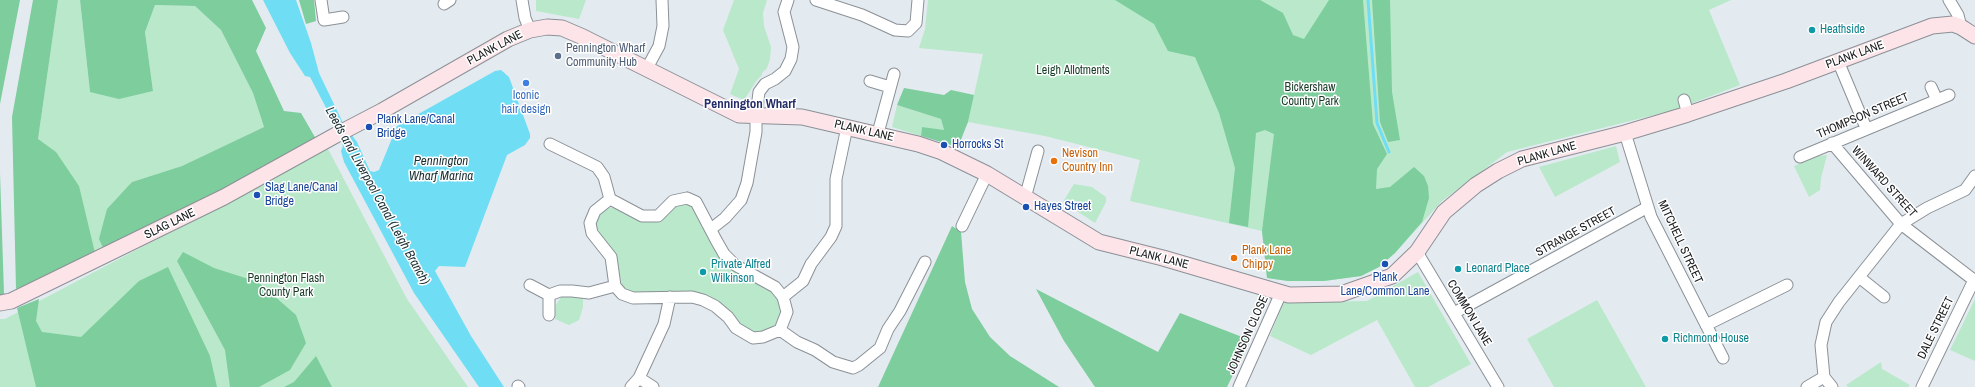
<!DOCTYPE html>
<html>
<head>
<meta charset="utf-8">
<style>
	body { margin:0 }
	canvas { display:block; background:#e3eaf0 }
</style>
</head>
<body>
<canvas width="1975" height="387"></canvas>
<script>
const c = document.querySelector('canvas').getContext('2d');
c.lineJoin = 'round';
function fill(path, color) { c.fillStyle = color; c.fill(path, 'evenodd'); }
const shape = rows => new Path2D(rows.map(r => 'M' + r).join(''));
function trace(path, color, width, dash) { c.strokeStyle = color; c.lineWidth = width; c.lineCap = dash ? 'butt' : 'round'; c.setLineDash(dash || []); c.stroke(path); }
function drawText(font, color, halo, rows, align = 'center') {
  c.font = font + ' "Archivo Narrow",sans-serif'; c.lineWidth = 3; c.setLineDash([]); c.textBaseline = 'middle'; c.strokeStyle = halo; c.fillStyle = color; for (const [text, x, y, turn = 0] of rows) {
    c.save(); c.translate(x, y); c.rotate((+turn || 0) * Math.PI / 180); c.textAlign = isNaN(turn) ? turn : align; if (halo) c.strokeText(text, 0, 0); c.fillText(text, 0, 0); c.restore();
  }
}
const green = shape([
	[58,0,80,0,90,92,153,91,145,32,155,5,195,6,221,30,253,93,264,127,182,166,132,182,105,252,96,257,38,139],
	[536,0,586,0,579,19,536,11],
	[734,0,767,0,763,13,764,26,771,47,770,59,767,68,762,73,762,75,757,80,744,100,730,94,739,69,723,30],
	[928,0,1731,0,1709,10,1740,85,1674,110,1507,152,1442,201,1395,253,1379,267,1361,276,1324,281,1288,281,1267,278,1262,231,1130,201,1140,160,1045,136,968,122,983,54,919,48,925,29],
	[897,105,941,119,944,131,922,127,921,136,892,127],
	[1616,146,1620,162,1555,197,1539,167],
	[328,149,407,299,468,387,0,387,0,319,5,319],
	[1827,155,1821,178,1820,190,1809,197,1794,166,1819,156],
	[1074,184,1092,187,1106,197,1106,202,1095,223,1063,202],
	[685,203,694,207,697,211,704,229,720,255,732,269,746,278,771,289,777,296,782,310,777,325,773,327,760,332,754,332,743,327,728,310,707,296,631,292,622,286,617,259,596,230,598,215,605,209,616,207,636,219,649,222,654,221,673,206],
	[1418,272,1471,364,1428,387,1415,387,1377,320,1311,355,1270,336,1284,301,1312,302,1367,301],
	[562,295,581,296,583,299,583,307,579,320,569,325,555,319,556,305],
	[1975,299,1975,361,1950,350],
	[1597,300,1646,387,1554,387,1527,339],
	[1881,362,1882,369,1910,385,1908,387,1848,387,1846,385]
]);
const forest = shape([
	[0,0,20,0,0,104],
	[33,0,58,0,38,139,56,152,79,186,96,257,16,289,12,117],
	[80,0,252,0,266,28,256,51,284,111,301,113,316,139,105,252,99,239,107,209,132,182,182,166,264,127,253,93,221,30,195,6,155,5,145,32,153,91,119,99,90,92],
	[299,0,314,0,316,21,306,24],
	[1115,0,1260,0,1283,13,1293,35,1304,39,1329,0,1363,0,1373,124,1387,154,1377,169,1376,189,1390,187,1414,167,1424,176,1428,186,1429,198,1422,222,1395,253,1379,267,1361,276,1324,281,1288,281,1267,278,1262,231,1274,134,1265,130,1256,133,1248,227,1229,223,1235,168,1219,113,1195,57,1168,51,1154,24],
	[1372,0,1390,0,1392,92,1400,140,1388,142,1380,122],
	[904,88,944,95,951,90,974,95,968,122,958,147,921,136,922,127,944,130,941,119,897,105],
	[0,173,4,294,0,295],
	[952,226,961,232,965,282,972,309,990,337,1010,356,1059,387,878,387],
	[183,252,214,268,258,282,296,315,306,343,290,370,259,387,230,387,225,350,177,261],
	[168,267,210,356,217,387,36,387,17,308,39,299,36,321,42,332,81,337,139,281],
	[1036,289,1158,352,1180,313,1250,340,1227,387,1095,387,1064,341],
	[316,356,332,387,284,387,294,382]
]);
const water = shape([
	[263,0,296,0,311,43,319,73,344,125,357,142,370,171,374,172,379,170,397,126,495,71,501,70,509,77,530,134,530,138,525,145,507,155,465,267,439,266,435,271,471,336,504,387,479,387,414,293,344,162,341,151,343,146,335,129,336,127,310,77,305,76,290,53]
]);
const stream = shape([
	[1368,0,1377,123,1389,152]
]);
const street = shape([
	[321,0,324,20,343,17],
	[522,0,525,18,530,30],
	[816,0,862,15,895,30,908,31,916,23,918,0],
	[1949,0,1958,15,1961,27],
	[444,4,450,0],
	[1838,61,1866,128],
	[646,70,659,46,663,26,662,0],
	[870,81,890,87],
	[1931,87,1937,100],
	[1684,100,1688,114],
	[878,133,894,74],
	[1625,133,1651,217,1723,358],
	[1832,143,1901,224,1975,281],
	[550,144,597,167,604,177,610,199],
	[1800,157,1949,95],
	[687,198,696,202,716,240,724,254,735,265,775,287,783,297,787,312,780,330,763,337,753,338,736,328,728,317,715,306,703,300,692,297,633,298,622,294,615,286,611,257,592,233,590,223,595,211,610,199,642,216,658,216,673,201,687,198],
	[1025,198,1038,151],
	[962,226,987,174],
	[711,229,725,218,741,200,747,183,756,132,756,117,759,92,765,84,775,79,785,71,791,59,793,47,784,12,788,0],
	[1417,252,1498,387],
	[1859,277,1884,297],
	[530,285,549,295],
	[783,297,803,281,811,264,831,237,836,226,836,179,847,127],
	[1454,313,1648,207],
	[549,315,549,295,560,291,572,291,589,293,615,286],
	[1706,325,1787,285],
	[780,330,797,342,815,350,833,362,853,368,859,365,880,348,888,329,900,311,925,262],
	[1824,377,1821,345,1826,322,1839,302,1901,224,1927,208,1965,190,1975,176],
	[1824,377,1832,387],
	[639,378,653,387],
	[518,386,519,387],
	[631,387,639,378,664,324,670,297],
	[1239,387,1281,293],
	[1807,387,1824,377],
	[1922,387,1974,280]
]);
const secondary = shape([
	[0,303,11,301,224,197,336,135,382,111,508,39,530,30,547,27,562,28,583,37,739,115,802,117,918,144,942,152,987,174,1099,242,1163,258,1289,295,1341,294,1392,276,1417,252,1444,212,1476,185,1498,171,1522,159,1625,133,1688,114,1786,81,1932,26,1953,24,1961,27,1975,36]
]);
const markers = [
	[1812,30,4,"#0f9aa8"],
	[558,56,4,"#5c6f8a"],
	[526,83,4,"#3f7fe0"],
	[369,127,4,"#1a4fb4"],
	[944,145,4,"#1a4fb4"],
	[1054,161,4,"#e8710a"],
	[257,195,4,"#1a4fb4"],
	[1026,207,4,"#1a4fb4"],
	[1234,258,4,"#e8710a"],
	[1385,264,4,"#1a4fb4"],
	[1458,269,4,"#0f9aa8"],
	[703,272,4,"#0f9aa8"],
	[1665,339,4,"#0f9aa8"]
];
const cultureNames = [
	["Heathside",1820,30],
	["Private Alfred",711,265],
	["Wilkinson",711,279],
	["Leonard Place",1466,269],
	["Richmond House",1673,339]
];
const streetNames = [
	["PLANK LANE",495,48,-28],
	["PLANK LANE",1855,55,-20],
	["THOMPSON STREET",1863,116,-23],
	["PLANK LANE",864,131,13],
	["PLANK LANE",1547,154,-16],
	["WINWARD STREET",1884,182,48],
	["SLAG LANE",170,224,-26],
	["STRANGE STREET",1576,232,-29],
	["MITCHELL STREET",1680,242,65],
	["PLANK LANE",1159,258,14],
	["COMMON LANE",1469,313,59],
	["DALE STREET",1936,328,-64],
	["JOHNSON CLOSE",1248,335,-66]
];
const serviceNames = [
	["Pennington Wharf",566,49],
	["Community Hub",566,63]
];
const parkNames = [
	["Leigh Allotments",1073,71],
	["Bickershaw",1310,88],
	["Country Park",1310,102],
	["Pennington Flash",286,279],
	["County Park",286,293]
];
const shopNames = [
	["Iconic",526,96],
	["hair design",526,110]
];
const transitNames = [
	["Plank Lane/Canal",377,120],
	["Bridge",377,134],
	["Horrocks St",952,145],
	["Slag Lane/Canal",265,188],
	["Bridge",265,202],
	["Hayes Street",1034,207],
	["Plank",1385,278,"center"],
	["Lane/Common Lane",1385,292,"center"]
];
const foodNames = [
	["Nevison",1062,154],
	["Country Inn",1062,168],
	["Plank Lane",1242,251],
	["Chippy",1242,265]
];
const neighbourhoodNames = [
	["Pennington Wharf",750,105]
];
const waterNames = [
	["Pennington",441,162],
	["Wharf Marina",441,177],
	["Leeds and Liverpool Canal (Leigh Branch)",377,196,61]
];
fill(green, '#b9e9ca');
fill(forest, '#7dcd9d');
fill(water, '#6fdef5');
trace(stream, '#6fdef5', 3);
trace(street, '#8b9197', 13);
trace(secondary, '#8b9197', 17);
trace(street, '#fff', 11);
trace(secondary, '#fde4e8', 15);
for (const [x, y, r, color] of markers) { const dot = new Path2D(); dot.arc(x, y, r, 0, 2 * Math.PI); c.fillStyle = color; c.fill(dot); trace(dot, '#fff', 1.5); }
drawText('12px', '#0d838f', '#fff', cultureNames, 'left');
drawText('12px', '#17191b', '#fff', streetNames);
drawText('12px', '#4e5e75', '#fff', serviceNames, 'left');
drawText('12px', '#163a26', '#fff', parkNames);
drawText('12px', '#366cbe', '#fff', shopNames);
drawText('12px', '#164399', '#fff', transitNames, 'left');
drawText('12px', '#c56008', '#fff', foodNames, 'left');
drawText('bold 13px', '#262f69', '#fff', neighbourhoodNames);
drawText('italic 13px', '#1a2f33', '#fff', waterNames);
</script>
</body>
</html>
